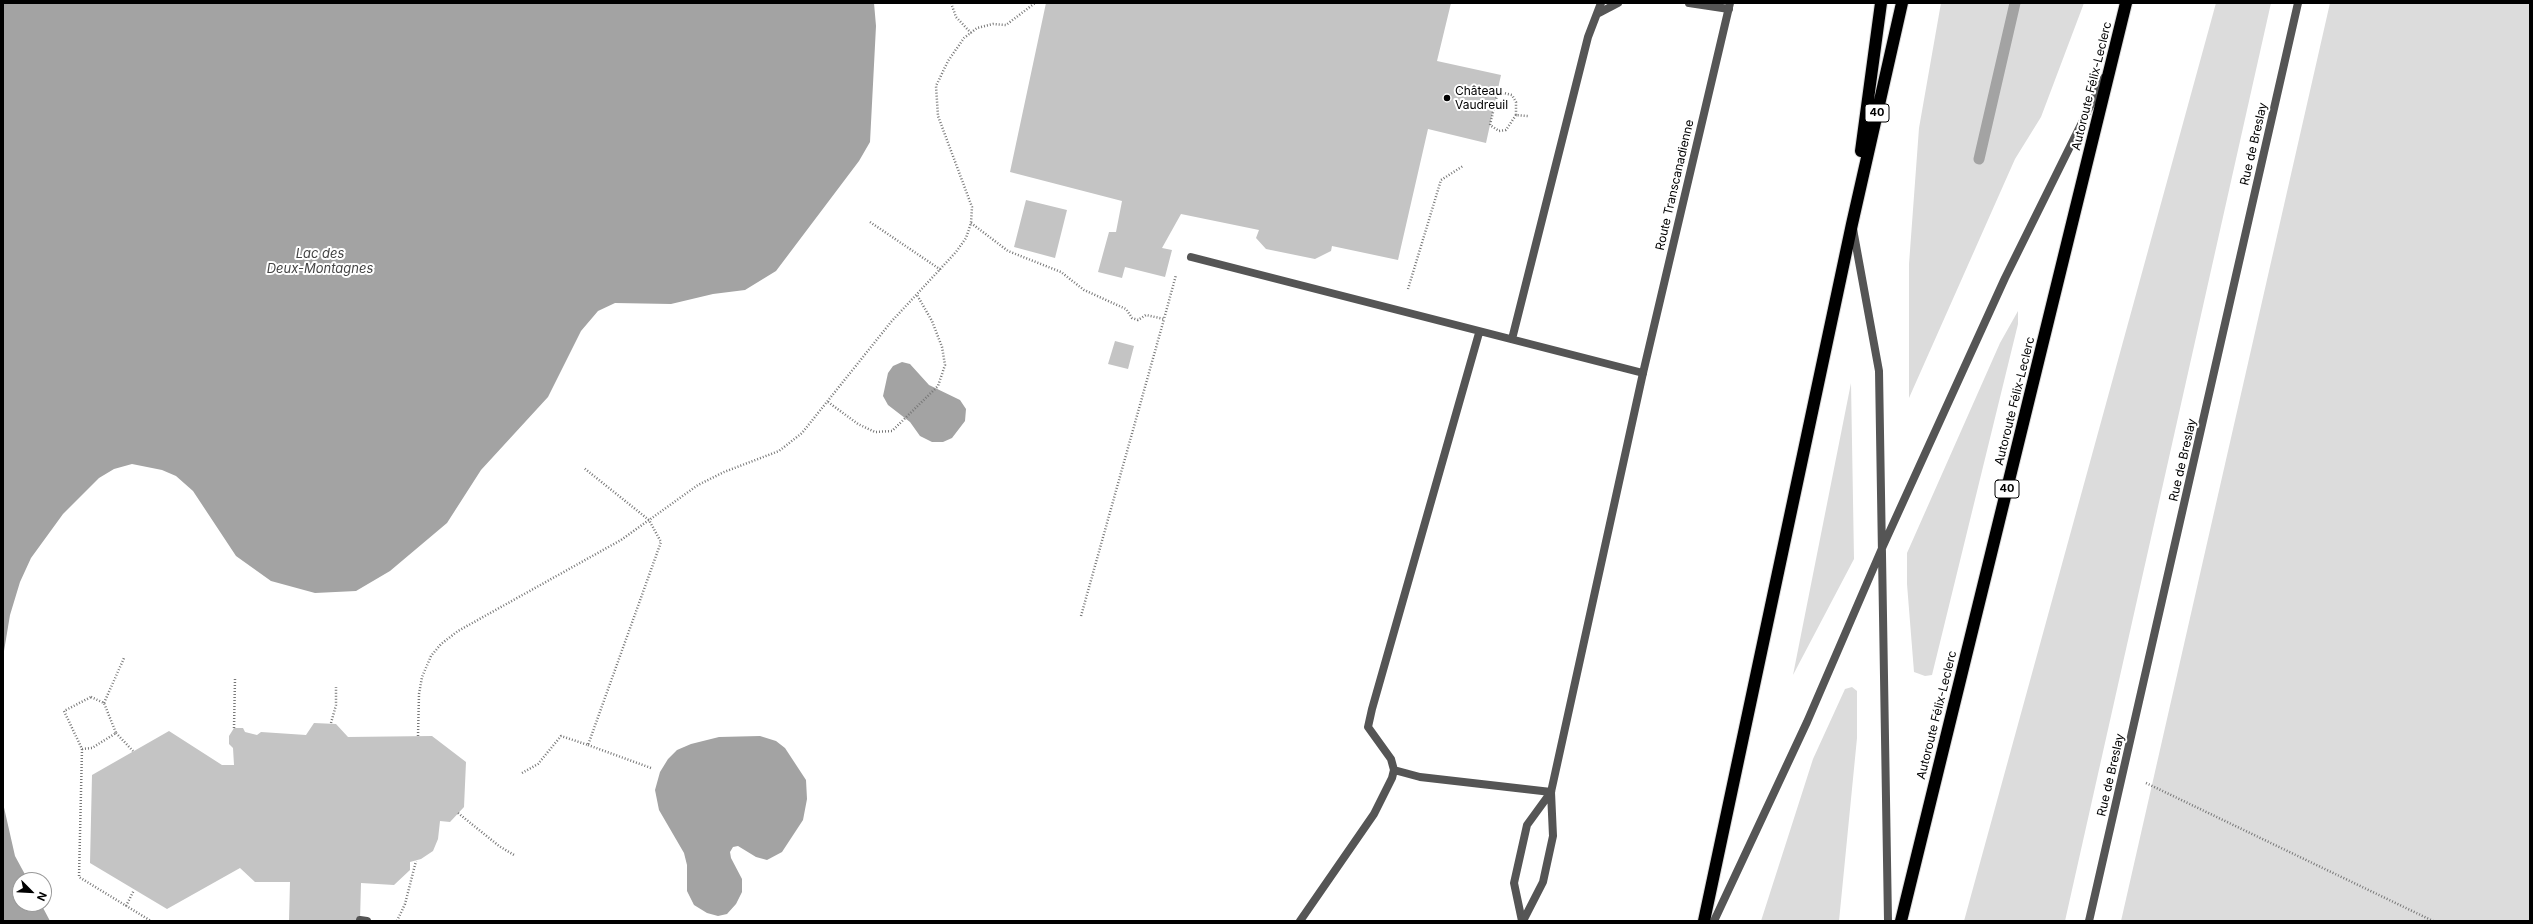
<!DOCTYPE html>
<html>
<head>
<meta charset="utf-8">
<style>
	body { margin:0 }
	#map { position:relative; width:2533px; height:924px; overflow:hidden; background:#fff; font-family:Inter,sans-serif }
	canvas { display:block }
	.frame { position:absolute; inset:0; border:4px solid #000; pointer-events:none }
	.north { position:absolute; left:12px; top:872px; width:40px; height:40px; box-sizing:border-box; background:#fff; border:1px solid #999; border-radius:50%; rotate:114deg; font-size:11px; font-weight:700; line-height:16px; text-align:center; color:#000 }
	.north::after { content:''; display:block; margin:auto; width:14px; height:18px; background:#000; clip-path:polygon(50% 0,100% 100%,50% 72%,0 100%) }
</style>
</head>
<body>
<div id="map">
<canvas width="2533" height="924"></canvas>
<div class="frame"></div>
<div class="north">N</div>
</div>
<script>
const c = document.querySelector('canvas').getContext('2d');
c.lineJoin = 'round';
function fill(path, color) { c.fillStyle = color; c.fill(path, 'evenodd'); }
const shape = rows => new Path2D(rows.map(r => 'M' + r).join(''));
function trace(path, color, width, dash) { c.strokeStyle = color; c.lineWidth = width; c.lineCap = dash ? 'butt' : 'round'; c.setLineDash(dash || []); c.stroke(path); }
function drawText(font, color, halo, rows, align = 'center') {
  c.font = font + ' Inter,sans-serif'; c.lineWidth = 4; c.setLineDash([]); c.textBaseline = 'middle'; c.strokeStyle = halo; c.fillStyle = color; for (const [text, x, y, turn = 0] of rows) {
    c.save(); c.translate(x, y); c.rotate((+turn || 0) * Math.PI / 180); c.textAlign = isNaN(turn) ? turn : align; if (halo) c.strokeText(text, 0, 0); c.fillText(text, 0, 0); c.restore();
  }
}
const green = shape([
	[1941,3,2084,3,2041,117,2015,159,1909,398,1909,264,1919,128],
	[2216,3,2271,3,2065,921,1964,921],
	[2330,3,2530,3,2530,921,2121,921],
	[2018,311,2018,324,1932,675,1925,676,1914,672,1907,584,1907,553,2000,343],
	[1851,383,1854,559,1793,675],
	[1852,687,1857,691,1857,738,1839,921,1761,921,1813,759,1845,689]
]);
const water = shape([
	[3,3,874,3,876,26,870,142,859,161,776,271,745,290,713,294,671,304,615,303,598,311,581,331,548,397,481,470,447,523,390,571,356,591,315,593,271,581,236,556,193,491,176,476,162,470,132,464,114,469,99,478,63,514,31,558,20,582,10,615,3,657],
	[902,362,910,364,929,385,960,400,966,409,965,421,952,438,943,442,932,442,920,436,910,422,888,405,883,396,888,373,893,366],
	[760,736,776,741,785,748,806,780,807,799,803,820,782,852,767,860,756,857,738,846,733,847,730,852,731,858,742,879,742,892,736,904,727,914,718,916,707,913,694,905,687,891,687,865,684,853,659,810,655,790,660,772,668,759,677,750,691,744,719,737],
	[3,803,15,856,28,880,20,880,20,904,41,904,50,921,3,921]
]);
const stream = shape([
	[1979,159,2015,3]
]);
const building = shape([
	[1046,3,1451,3,1437,61,1501,75,1486,143,1428,129,1398,260,1332,246,1331,251,1315,259,1266,249,1256,238,1259,230,1181,214,1162,248,1172,250,1165,277,1125,267,1122,278,1098,272,1109,232,1116,232,1122,201,1010,172],
	[1026,200,1067,210,1055,258,1014,247],
	[1115,341,1134,346,1128,369,1108,364],
	[314,723,336,724,348,737,432,736,466,762,464,807,450,822,440,821,438,839,433,851,421,859,410,862,410,870,394,885,361,883,360,921,289,921,290,882,255,882,240,868,167,909,90,863,92,775,169,731,222,765,234,765,233,748,229,744,229,736,234,728,243,728,245,732,257,735,261,732,306,735]
]);
const path = shape([
	[951,3,956,17,971,33],
	[1516,115,1506,130,1499,131,1490,125,1497,95,1504,93,1512,95,1516,102,1516,115,1528,116],
	[870,222,941,270],
	[971,223,1008,251,1061,272,1084,290,1126,309,1132,318,1138,320,1146,315,1164,319,1176,275],
	[1408,289,1441,180,1463,166],
	[828,402,858,424,875,432,892,431,938,386,945,365,942,347,932,321,917,295],
	[1081,616,1164,319],
	[91,697,104,703,116,733,92,748,82,749,64,711,91,697],
	[104,703,124,658],
	[331,723,336,705,336,687],
	[234,728,235,679],
	[116,733,133,751],
	[418,736,419,694,422,677,431,656,441,644,458,631,621,540,698,485,724,472,779,451,802,433,891,322,956,252,966,238,971,223,972,207,938,116,936,86,948,61,964,38,977,28,993,24,1006,25,1035,3],
	[588,745,651,768],
	[82,749,79,877,151,921],
	[522,773,538,764,561,736,588,745,661,542,649,520,584,468],
	[2146,783,2433,921],
	[458,813,499,846,514,855],
	[126,906,134,890],
	[397,921,405,904,416,861]
]);
const lane = shape([
	[1689,3,1729,9],
	[1597,14,1618,3],
	[1853,229,1879,371,1888,921],
	[1191,257,1643,373],
	[1512,339,1588,37,1601,3],
	[1394,770,1420,777,1551,792],
	[360,920,367,921],
	[1300,921,1374,814,1392,778,1394,770,1391,759,1368,727,1372,709,1479,333],
	[1522,921,1514,883,1527,825,1551,792],
	[1523,921,1543,882,1553,836,1551,792],
	[1714,921,1807,722,1883,546,2005,278,2104,78]
]);
const street = shape([
	[1551,792,1643,373,1730,3],
	[2089,921,2298,3]
]);
const highway = shape([
	[1861,151,1881,3],
	[1704,921,1852,224,1902,3],
	[1901,921,2126,3]
]);
const markers = [
	[1447,98,4,"#000"]
];
const shields = [
	[1877,113,24],
	[2007,489,24]
];
const shieldNames = [
	["40",1877,113],
	["40",2007,489]
];
const streetNames = [
	["Autoroute Félix-Leclerc",2092,86,-76],
	["Rue de Breslay",2254,144,-77],
	["Route Transcanadienne",1675,185,-77],
	["Autoroute Félix-Leclerc",2015,401,-76],
	["Rue de Breslay",2183,460,-77],
	["Autoroute Félix-Leclerc",1937,715,-76],
	["Rue de Breslay",2111,775,-77]
];
const poiNames = [
	["Château",1455,91],
	["Vaudreuil",1455,105]
];
const waterNames = [
	["Lac des",320,254],
	["Deux-Montagnes",320,269]
];
fill(green, '#dcdcdc');
fill(water, '#a3a3a3');
trace(stream, '#a3a3a3', 11);
fill(building, '#c4c4c4');
trace(highway, '#dbdbdb', 14);
trace(path, '#777', 2.5, [1, 2]);
trace(lane, '#555', 8);
trace(street, '#555', 8);
trace(highway, '#000', 12);
for (const [x, y, r, color] of markers) { const dot = new Path2D(); dot.arc(x, y, r, 0, 2 * Math.PI); c.fillStyle = color; c.fill(dot); trace(dot, '#fff', 1.5); }
for (const [x, y, w] of shields) { const box = new Path2D(); box.roundRect(x - w / 2, y - 9, w, 18, 3); c.fillStyle = '#fff'; c.fill(box); trace(box, '#000', 1); }
drawText('bold 11px', '#000', null, shieldNames);
drawText('12px', '#000', '#fff', streetNames);
drawText('12px', '#000', '#fff', poiNames, 'left');
drawText('italic 13px', '#444', '#fff', waterNames);
</script>
</body>
</html>
